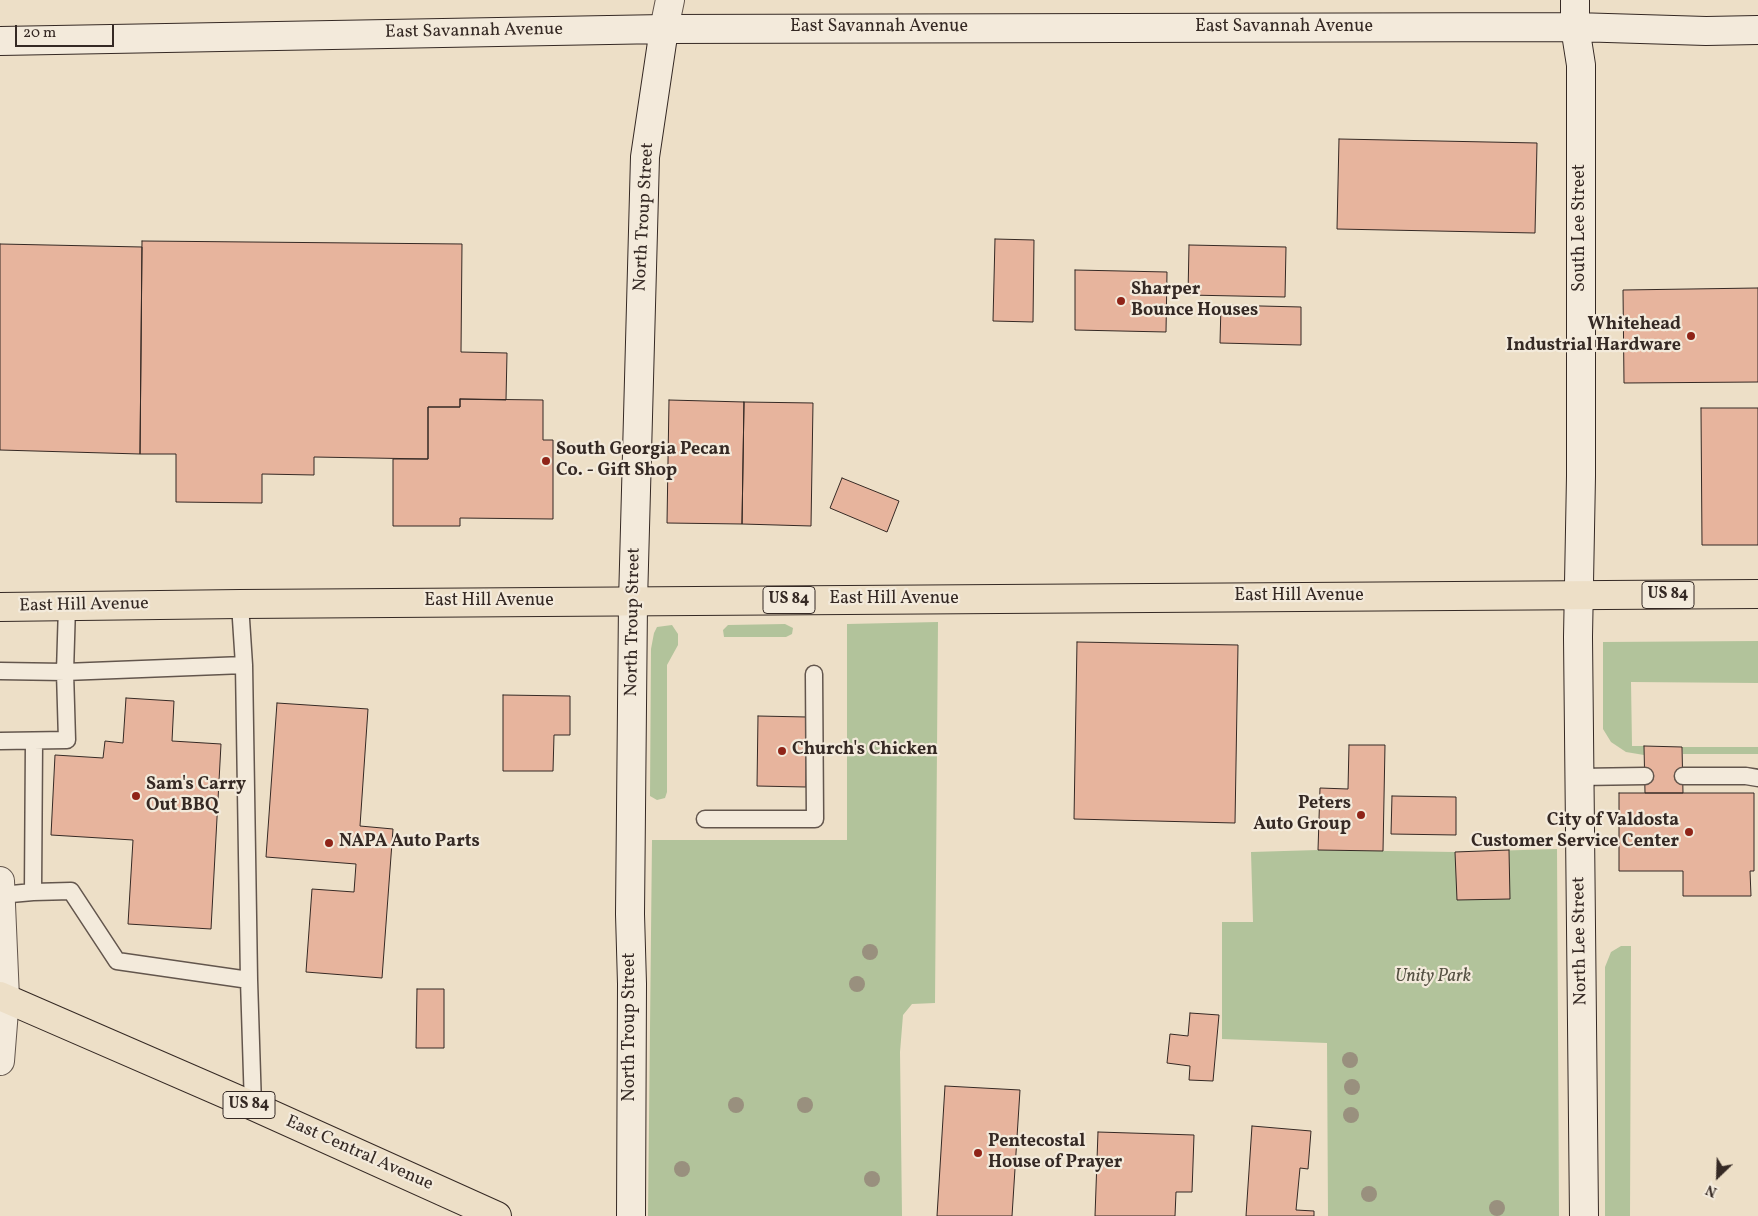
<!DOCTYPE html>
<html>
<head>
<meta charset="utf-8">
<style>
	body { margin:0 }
	#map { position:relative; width:1758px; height:1216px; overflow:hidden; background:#eddfc7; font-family:Vollkorn,serif }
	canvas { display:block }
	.north { position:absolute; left:1693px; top:1151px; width:50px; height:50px; -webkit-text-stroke:4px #f3eadb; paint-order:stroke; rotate:204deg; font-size:14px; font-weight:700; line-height:20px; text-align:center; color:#352924 }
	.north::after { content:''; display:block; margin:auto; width:18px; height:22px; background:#352924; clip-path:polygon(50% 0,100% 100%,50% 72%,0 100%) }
	.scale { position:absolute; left:15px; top:25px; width:99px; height:22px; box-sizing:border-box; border:2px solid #352924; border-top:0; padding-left:6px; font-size:15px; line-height:18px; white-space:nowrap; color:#352924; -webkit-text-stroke:4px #f3eadb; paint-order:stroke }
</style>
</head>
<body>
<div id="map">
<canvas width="1758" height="1216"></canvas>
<div class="north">N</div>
<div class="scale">20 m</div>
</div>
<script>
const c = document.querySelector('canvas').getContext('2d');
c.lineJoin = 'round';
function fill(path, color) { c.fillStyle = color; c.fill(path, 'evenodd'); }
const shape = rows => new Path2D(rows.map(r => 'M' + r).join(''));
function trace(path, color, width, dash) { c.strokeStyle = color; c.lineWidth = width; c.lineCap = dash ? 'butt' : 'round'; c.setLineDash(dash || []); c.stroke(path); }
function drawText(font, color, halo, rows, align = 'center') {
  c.font = font + ' Vollkorn,serif'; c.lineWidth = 4.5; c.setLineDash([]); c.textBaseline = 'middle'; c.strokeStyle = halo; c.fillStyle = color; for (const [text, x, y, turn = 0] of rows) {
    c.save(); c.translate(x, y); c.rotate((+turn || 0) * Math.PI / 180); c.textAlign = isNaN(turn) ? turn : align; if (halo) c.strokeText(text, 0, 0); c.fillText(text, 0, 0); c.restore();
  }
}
const green = shape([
	[938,622,935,1003,912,1004,903,1015,900,1052,902,1216,648,1216,652,840,847,840,847,624],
	[785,624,793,628,792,634,786,637,724,637,723,630,728,625],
	[672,625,678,634,678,645,667,665,667,792,665,798,657,800,650,796,651,649,654,633,657,627],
	[1758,641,1758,683,1631,682,1632,746,1644,746,1644,755,1626,752,1611,742,1603,729,1603,642],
	[1682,747,1758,747,1758,754,1683,754],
	[1557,849,1559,1216,1328,1216,1327,1043,1222,1039,1222,922,1253,922,1251,852,1318,850,1455,852],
	[1621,946,1631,946,1630,1216,1605,1216,1605,967,1611,952]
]);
const building = shape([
	[1339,139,1537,143,1535,233,1337,229,1339,139],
	[995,239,1034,240,1033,322,993,321,995,239],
	[142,241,462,244,461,352,507,353,506,400,460,399,460,407,428,407,428,459,314,457,314,475,262,474,262,503,176,502,176,454,140,454,142,241],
	[0,244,142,247,140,454,0,450,0,244],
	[1189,245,1286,247,1285,297,1188,295,1189,245],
	[1075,270,1167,272,1166,332,1075,330,1075,270],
	[1758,288,1758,382,1624,383,1623,290,1758,288],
	[1221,305,1301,307,1301,345,1220,343,1221,305],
	[460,399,543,400,543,440,553,440,553,519,460,518,460,526,393,526,393,459,428,459,428,407,460,407,460,399],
	[669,400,744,402,742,524,667,523,669,400],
	[744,402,813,403,811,526,742,524,744,402],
	[1701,408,1758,408,1758,545,1702,545,1701,408],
	[842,478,899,501,887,532,830,508,842,478],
	[1077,642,1238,645,1235,823,1074,819,1077,642],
	[503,695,570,696,570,735,554,735,553,771,503,771,503,695],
	[126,698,174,701,172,741,221,744,211,929,128,924,133,840,51,835,55,755,103,758,105,741,123,743,126,698],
	[277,703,368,709,360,826,393,829,382,978,306,972,312,889,354,892,356,864,266,857,277,703],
	[758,716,807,717,806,787,757,786,758,716],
	[1349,745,1385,745,1383,851,1318,850,1320,788,1348,789,1349,745],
	[1644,746,1682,747,1683,793,1645,793,1644,746],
	[1619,793,1754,793,1754,871,1750,871,1751,896,1683,896,1683,871,1619,871,1619,793],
	[1392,796,1456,797,1456,835,1391,834,1392,796],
	[1509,850,1510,899,1457,900,1455,852,1509,850],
	[417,989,444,989,444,1048,416,1048,417,989],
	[1190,1013,1219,1015,1213,1081,1189,1080,1190,1066,1167,1063,1170,1034,1188,1036,1190,1013],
	[945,1086,1020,1090,1012,1216,937,1216,945,1086],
	[1252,1126,1311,1131,1308,1169,1300,1168,1296,1210,1314,1211,1314,1216,1246,1216,1252,1126],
	[1098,1132,1194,1135,1192,1192,1176,1192,1175,1216,1095,1216,1098,1132]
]);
const lane = shape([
	[240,604,244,665,249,980,253,1106],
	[0,671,65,672,67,606],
	[0,741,67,740,65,672,244,665],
	[1683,776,1746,776,1758,778],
	[1579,777,1645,776],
	[705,819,815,819,814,674],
	[33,892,34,741],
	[0,895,33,892,71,891,117,961,249,980]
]);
const street = shape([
	[664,29,670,0],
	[0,881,5,998,0,1061]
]);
const secondary = shape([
	[1575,0,1575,27,1581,65,1581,476,1578,637,1584,1216],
	[0,41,664,29,1575,27,1706,31,1758,30],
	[631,1216,632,984,630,914,633,602,645,157,664,29]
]);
const highway = shape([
	[0,607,240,604,1758,594],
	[0,996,253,1106,497,1216]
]);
const trees = [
	[870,952],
	[857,984],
	[1350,1060],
	[1352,1087],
	[736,1105],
	[805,1105],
	[1351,1115],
	[682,1169],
	[872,1179],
	[1369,1194],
	[1497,1208]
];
const markers = [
	[1121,301,5,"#8f2418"],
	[1691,336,5,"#8f2418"],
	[546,461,5,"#8f2418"],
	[782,751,5,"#8f2418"],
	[136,796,5,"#8f2418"],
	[1361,815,5,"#8f2418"],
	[1689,832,5,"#8f2418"],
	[329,843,5,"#8f2418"],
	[978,1153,5,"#8f2418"]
];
const shields = [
	[1668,595,52],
	[789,600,52],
	[249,1105,52]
];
const shieldNames = [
	["US 84",1668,595],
	["US 84",789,600],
	["US 84",249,1105]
];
const streetNames = [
	["East Savannah Avenue",879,28],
	["East Savannah Avenue",1284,28],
	["East Savannah Avenue",474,32,-1],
	["North Troup Street",645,217,-87],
	["South Lee Street",1581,228,-90],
	["East Hill Avenue",1299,597],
	["East Hill Avenue",894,600],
	["East Hill Avenue",489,602],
	["East Hill Avenue",84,606,-1],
	["North Troup Street",634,622,-89],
	["North Lee Street",1581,941,-91],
	["North Troup Street",631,1027,-90],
	["East Central Avenue",359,1154,24]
];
const poiNames = [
	["Sharper",1131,291],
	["Bounce Houses",1131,312],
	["Whitehead",1681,326,"right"],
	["Industrial Hardware",1681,347,"right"],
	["South Georgia Pecan",556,451],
	["Co. - Gift Shop",556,472],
	["Church's Chicken",792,751],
	["Sam's Carry",146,786],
	["Out BBQ",146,807],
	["Peters",1351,805,"right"],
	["Auto Group",1351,826,"right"],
	["City of Valdosta",1679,822,"right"],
	["Customer Service Center",1679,843,"right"],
	["NAPA Auto Parts",339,843],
	["Pentecostal",988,1143],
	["House of Prayer",988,1164]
];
const parkNames = [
	["Unity Park",1433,978]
];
fill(green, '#b2c39b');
fill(building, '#e7b49d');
trace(building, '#352924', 1);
trace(lane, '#63564d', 19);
trace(street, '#63564d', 30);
trace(secondary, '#352924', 30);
trace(highway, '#352924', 30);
trace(lane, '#f3eadb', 16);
trace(street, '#f3eadb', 28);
trace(secondary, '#f3eadb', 28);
trace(highway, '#eddfc7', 28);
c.fillStyle = '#99907e';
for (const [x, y] of trees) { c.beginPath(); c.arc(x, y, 8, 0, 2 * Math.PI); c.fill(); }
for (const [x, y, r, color] of markers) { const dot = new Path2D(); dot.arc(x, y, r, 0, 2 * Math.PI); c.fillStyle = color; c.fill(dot); trace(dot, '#f3eadb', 2); }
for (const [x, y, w] of shields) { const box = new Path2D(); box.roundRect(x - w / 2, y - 13.5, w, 27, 4); c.fillStyle = '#f3eadb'; c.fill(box); trace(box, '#352924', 1); }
drawText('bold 16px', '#352924', null, shieldNames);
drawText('18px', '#352924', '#f3eadb', streetNames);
drawText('bold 18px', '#352924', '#f3eadb', poiNames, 'left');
drawText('italic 18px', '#545042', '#f3eadb', parkNames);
</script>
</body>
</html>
